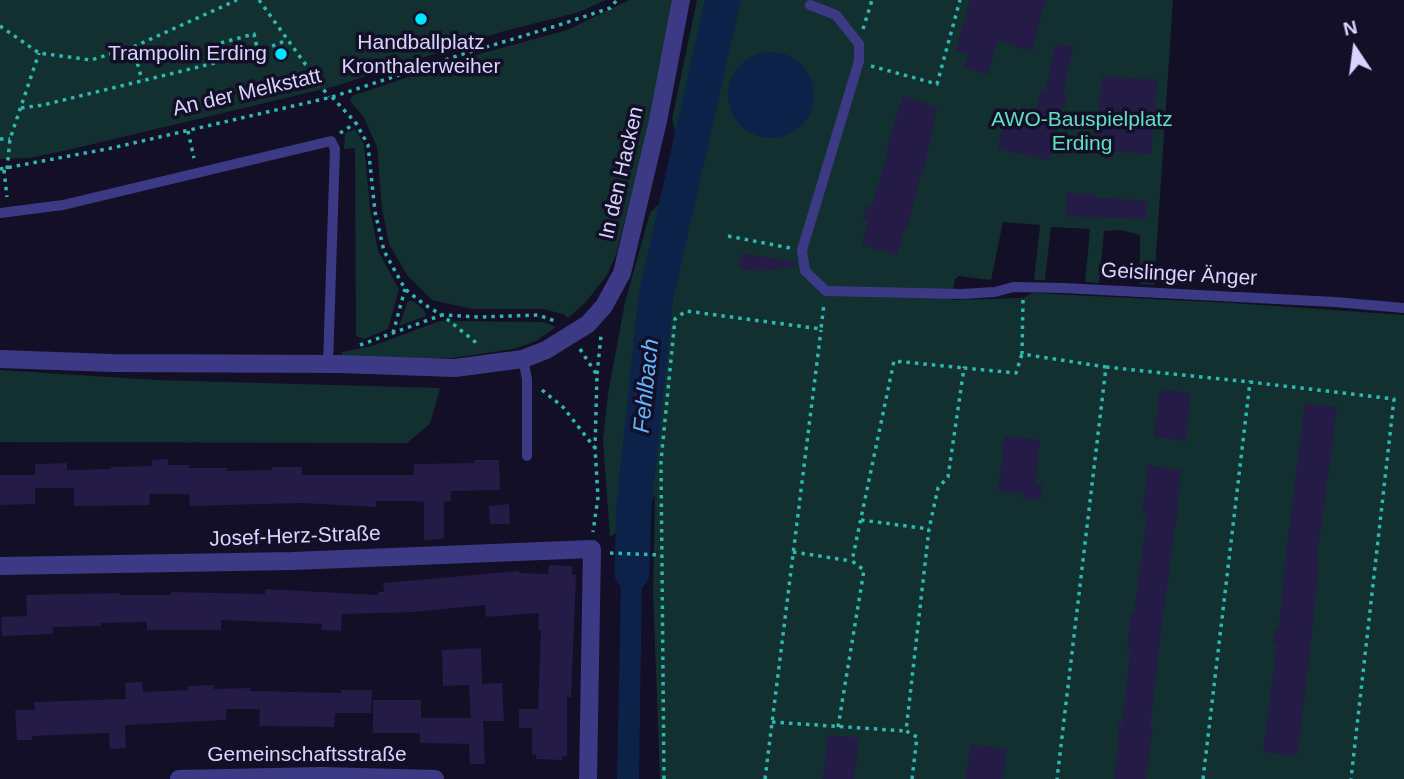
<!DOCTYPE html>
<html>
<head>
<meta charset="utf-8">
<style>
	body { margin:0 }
	#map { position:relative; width:1404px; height:779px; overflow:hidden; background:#130f26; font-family:Arial,sans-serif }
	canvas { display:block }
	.north { position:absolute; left:1320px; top:14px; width:70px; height:70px; -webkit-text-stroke:5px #130f26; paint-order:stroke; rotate:347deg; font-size:19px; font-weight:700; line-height:28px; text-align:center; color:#d9d4ff }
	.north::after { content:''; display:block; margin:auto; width:24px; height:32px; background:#d9d4ff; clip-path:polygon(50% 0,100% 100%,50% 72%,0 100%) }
</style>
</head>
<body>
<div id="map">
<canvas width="1404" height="779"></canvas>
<div class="north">N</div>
</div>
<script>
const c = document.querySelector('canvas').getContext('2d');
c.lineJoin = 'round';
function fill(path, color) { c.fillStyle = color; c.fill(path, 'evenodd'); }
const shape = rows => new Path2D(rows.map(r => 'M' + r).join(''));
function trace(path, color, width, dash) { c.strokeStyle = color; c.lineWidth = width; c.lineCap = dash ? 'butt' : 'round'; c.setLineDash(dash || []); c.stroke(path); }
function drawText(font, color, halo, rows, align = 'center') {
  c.font = font + ' Arial,sans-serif'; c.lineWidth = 7; c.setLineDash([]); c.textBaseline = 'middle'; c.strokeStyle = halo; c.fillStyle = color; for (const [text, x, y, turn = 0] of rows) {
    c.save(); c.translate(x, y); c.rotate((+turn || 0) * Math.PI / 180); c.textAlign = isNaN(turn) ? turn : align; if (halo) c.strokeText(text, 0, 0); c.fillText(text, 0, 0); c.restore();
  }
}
const green = shape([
	[0,0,606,0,579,12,501,32,336,86,68,150,29,158,0,159],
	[629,0,672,0,651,118,616,255,607,275,586,302,568,318,563,314,543,309,472,309,432,300,407,275,389,244,382,209,377,147,363,116,350,101,352,96,461,59,567,30],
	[697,0,1173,0,1154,285,1140,284,1140,235,1121,230,1104,231,1099,283,1085,282,1090,229,1051,227,1045,280,1034,280,1040,225,1003,222,991,280,959,276,955,279,951,300,1023,298,1033,293,1232,303,1404,315,1404,779,660,779,653,592,655,495,645,512,610,537,603,440,608,394,625,302,650,213,669,194,679,148,672,119],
	[355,129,364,144,370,208,378,251,399,289,388,329,364,339,356,336,355,148,344,149,345,133],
	[408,301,413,301,424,310,426,316,399,326],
	[440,321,544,322,556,327,536,341,514,349,452,358,343,359,342,352,372,346],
	[0,370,156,380,440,388,430,424,407,443,0,442]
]);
const water = shape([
	'728 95a43 43 0 1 1 86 0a43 43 0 1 1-86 0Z',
	[643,517,639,779,617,779,622,532]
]);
const river = shape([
	[632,573,634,506,656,296,723,0]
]);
const building = shape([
	[970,0,1045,0,1032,51,997,41,988,75,964,68,968,54,956,51],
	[1055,44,1073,47,1063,94,1068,95,1064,109,1061,108,1050,160,998,149,1004,121,1034,126,1041,89,1046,90],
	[1102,76,1157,80,1151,154,1095,150],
	[903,96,937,107,923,173,921,173,907,230,904,229,897,255,862,245,868,221,863,220,867,205,872,206,889,147,887,146],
	[1067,193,1090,194,1099,198,1148,201,1146,219,1066,216],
	[742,253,796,262,796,266,759,271,739,269],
	[1160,389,1190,393,1186,441,1154,437],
	[1305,403,1337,407,1317,558,1319,559,1312,634,1297,756,1263,752,1277,645,1273,644,1275,629,1279,629,1286,552],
	[1005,436,1040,440,1035,483,1042,484,1040,499,1023,498,1023,494,998,491],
	[168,459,168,465,189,465,189,468,227,468,227,471,272,470,272,467,302,467,302,475,414,475,414,464,474,463,474,460,499,460,500,490,451,491,451,501,444,502,444,539,424,540,424,502,414,501,376,501,376,507,302,503,190,506,189,494,149,494,150,505,74,506,74,488,35,488,35,482,35,504,0,505,0,475,35,475,35,464,67,463,67,470,111,469,111,467,152,466,152,460],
	[1148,465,1181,471,1177,514,1161,631,1150,727,1153,728,1146,779,1114,779,1119,739,1117,739,1118,724,1122,724,1126,690,1130,651,1127,650,1131,612,1134,613,1147,515,1142,514],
	[509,504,510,524,490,524,489,506],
	[549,565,572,566,572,575,576,575,571,697,567,697,567,756,562,756,562,760,536,759,536,755,532,755,532,728,519,728,519,709,538,709,541,630,538,630,539,613,486,617,485,605,413,612,342,614,341,631,321,630,322,624,221,620,221,630,147,630,147,622,101,623,101,626,53,627,53,634,2,636,1,617,27,616,26,595,120,593,120,595,171,595,171,592,265,594,265,589,378,595,378,592,384,592,383,583,519,571,519,573,548,574],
	[481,648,482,684,502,683,504,721,483,721,485,764,470,764,469,744,420,743,420,733,373,733,373,700,421,700,421,718,471,718,469,685,443,686,442,650],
	[142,682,143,692,188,690,187,686,214,685,214,689,250,688,250,691,341,693,341,690,372,690,371,713,335,713,334,727,259,726,260,709,226,709,226,720,125,725,126,748,110,749,109,733,32,736,32,740,17,740,15,710,35,710,34,702,126,699,125,683],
	[828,735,859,738,854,779,823,779],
	[971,744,1007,749,1003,779,965,779]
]);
const path = shape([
	[259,0,329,97],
	[0,26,39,53,91,60,133,47,237,0],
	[863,29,872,0],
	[133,47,142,80],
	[871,66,937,84,960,0],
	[332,97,356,123,368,145,375,212,384,251,405,289,425,305,442,315,480,317,538,315,558,322],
	[21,108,43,105,219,62,213,45,254,34,258,52,287,40],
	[188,131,194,158],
	[340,133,356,123],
	[0,139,10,139],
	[0,169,112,148,332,97,460,55,556,26,610,8,617,0],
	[7,169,10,139,39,53],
	[4,170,7,197],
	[728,236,790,248],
	[1023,300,1022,354,1106,367,1057,779],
	[393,333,405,289],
	[360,345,442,315,479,345],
	[580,349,597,375,595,448,598,497,593,532],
	[1106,367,1250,382],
	[597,374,601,336],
	[542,390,563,407,595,448],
	[861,520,929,529],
	[793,552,852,561],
	[610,553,660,555],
	[772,722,906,731],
	[838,727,864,570,852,561,894,361,964,368],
	[664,779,661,461,675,319,686,311,821,329,824,304],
	[765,779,821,330],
	[912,779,917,737,906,731,929,529,938,488,948,477,964,368,1016,373,1022,354],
	[1203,779,1250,382,1394,399,1351,779]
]);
const lane = shape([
	[810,5,836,15,859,44,859,61,802,250,805,271,826,291,962,294,995,292,1013,287,1063,288,1335,302,1404,308],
	[0,213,63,205,331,141,335,149,328,364],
	[523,359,527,379,527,456]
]);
const street = shape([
	[0,359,112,363,339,364,455,368,523,359,546,350,588,324,604,306,622,273,658,121,681,0],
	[0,566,293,561,592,549,588,779],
	[179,779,322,776,435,779]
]);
const markers = [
	[421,19,7,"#00e5ff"],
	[281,54,7,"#00e5ff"]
];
const poiNames = [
	["Handballplatz",421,43],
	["Kronthalerweiher",421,67],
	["Trampolin Erding",267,54,"right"]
];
const streetNames = [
	["An der Melkstatt",247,93,-13],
	["In den Hacken",622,173,-77],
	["Geislinger Änger",1179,275,3],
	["Josef-Herz-Straße",295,537,-2],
	["Gemeinschaftsstraße",307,755]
];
const parkNames = [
	["AWO-Bauspielplatz",1082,120],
	["Erding",1082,144]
];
const waterNames = [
	["Fehlbach",647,386,-84]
];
fill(green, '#12302f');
fill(water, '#0c2248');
trace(river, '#0c2248', 35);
fill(building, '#241b47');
trace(path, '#2fb8b0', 3.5, [3.5, 5]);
trace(lane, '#3d3a85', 10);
trace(street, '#3d3a85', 18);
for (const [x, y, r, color] of markers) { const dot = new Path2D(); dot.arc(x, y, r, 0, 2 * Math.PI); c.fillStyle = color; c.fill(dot); trace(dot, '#130f26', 2.5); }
drawText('21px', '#d9d4ff', '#130f26', poiNames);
drawText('21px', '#d9d4ff', '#130f26', streetNames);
drawText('21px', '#5fe0c0', '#130f26', parkNames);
drawText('italic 23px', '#62b6ff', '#130f26', waterNames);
</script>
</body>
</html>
